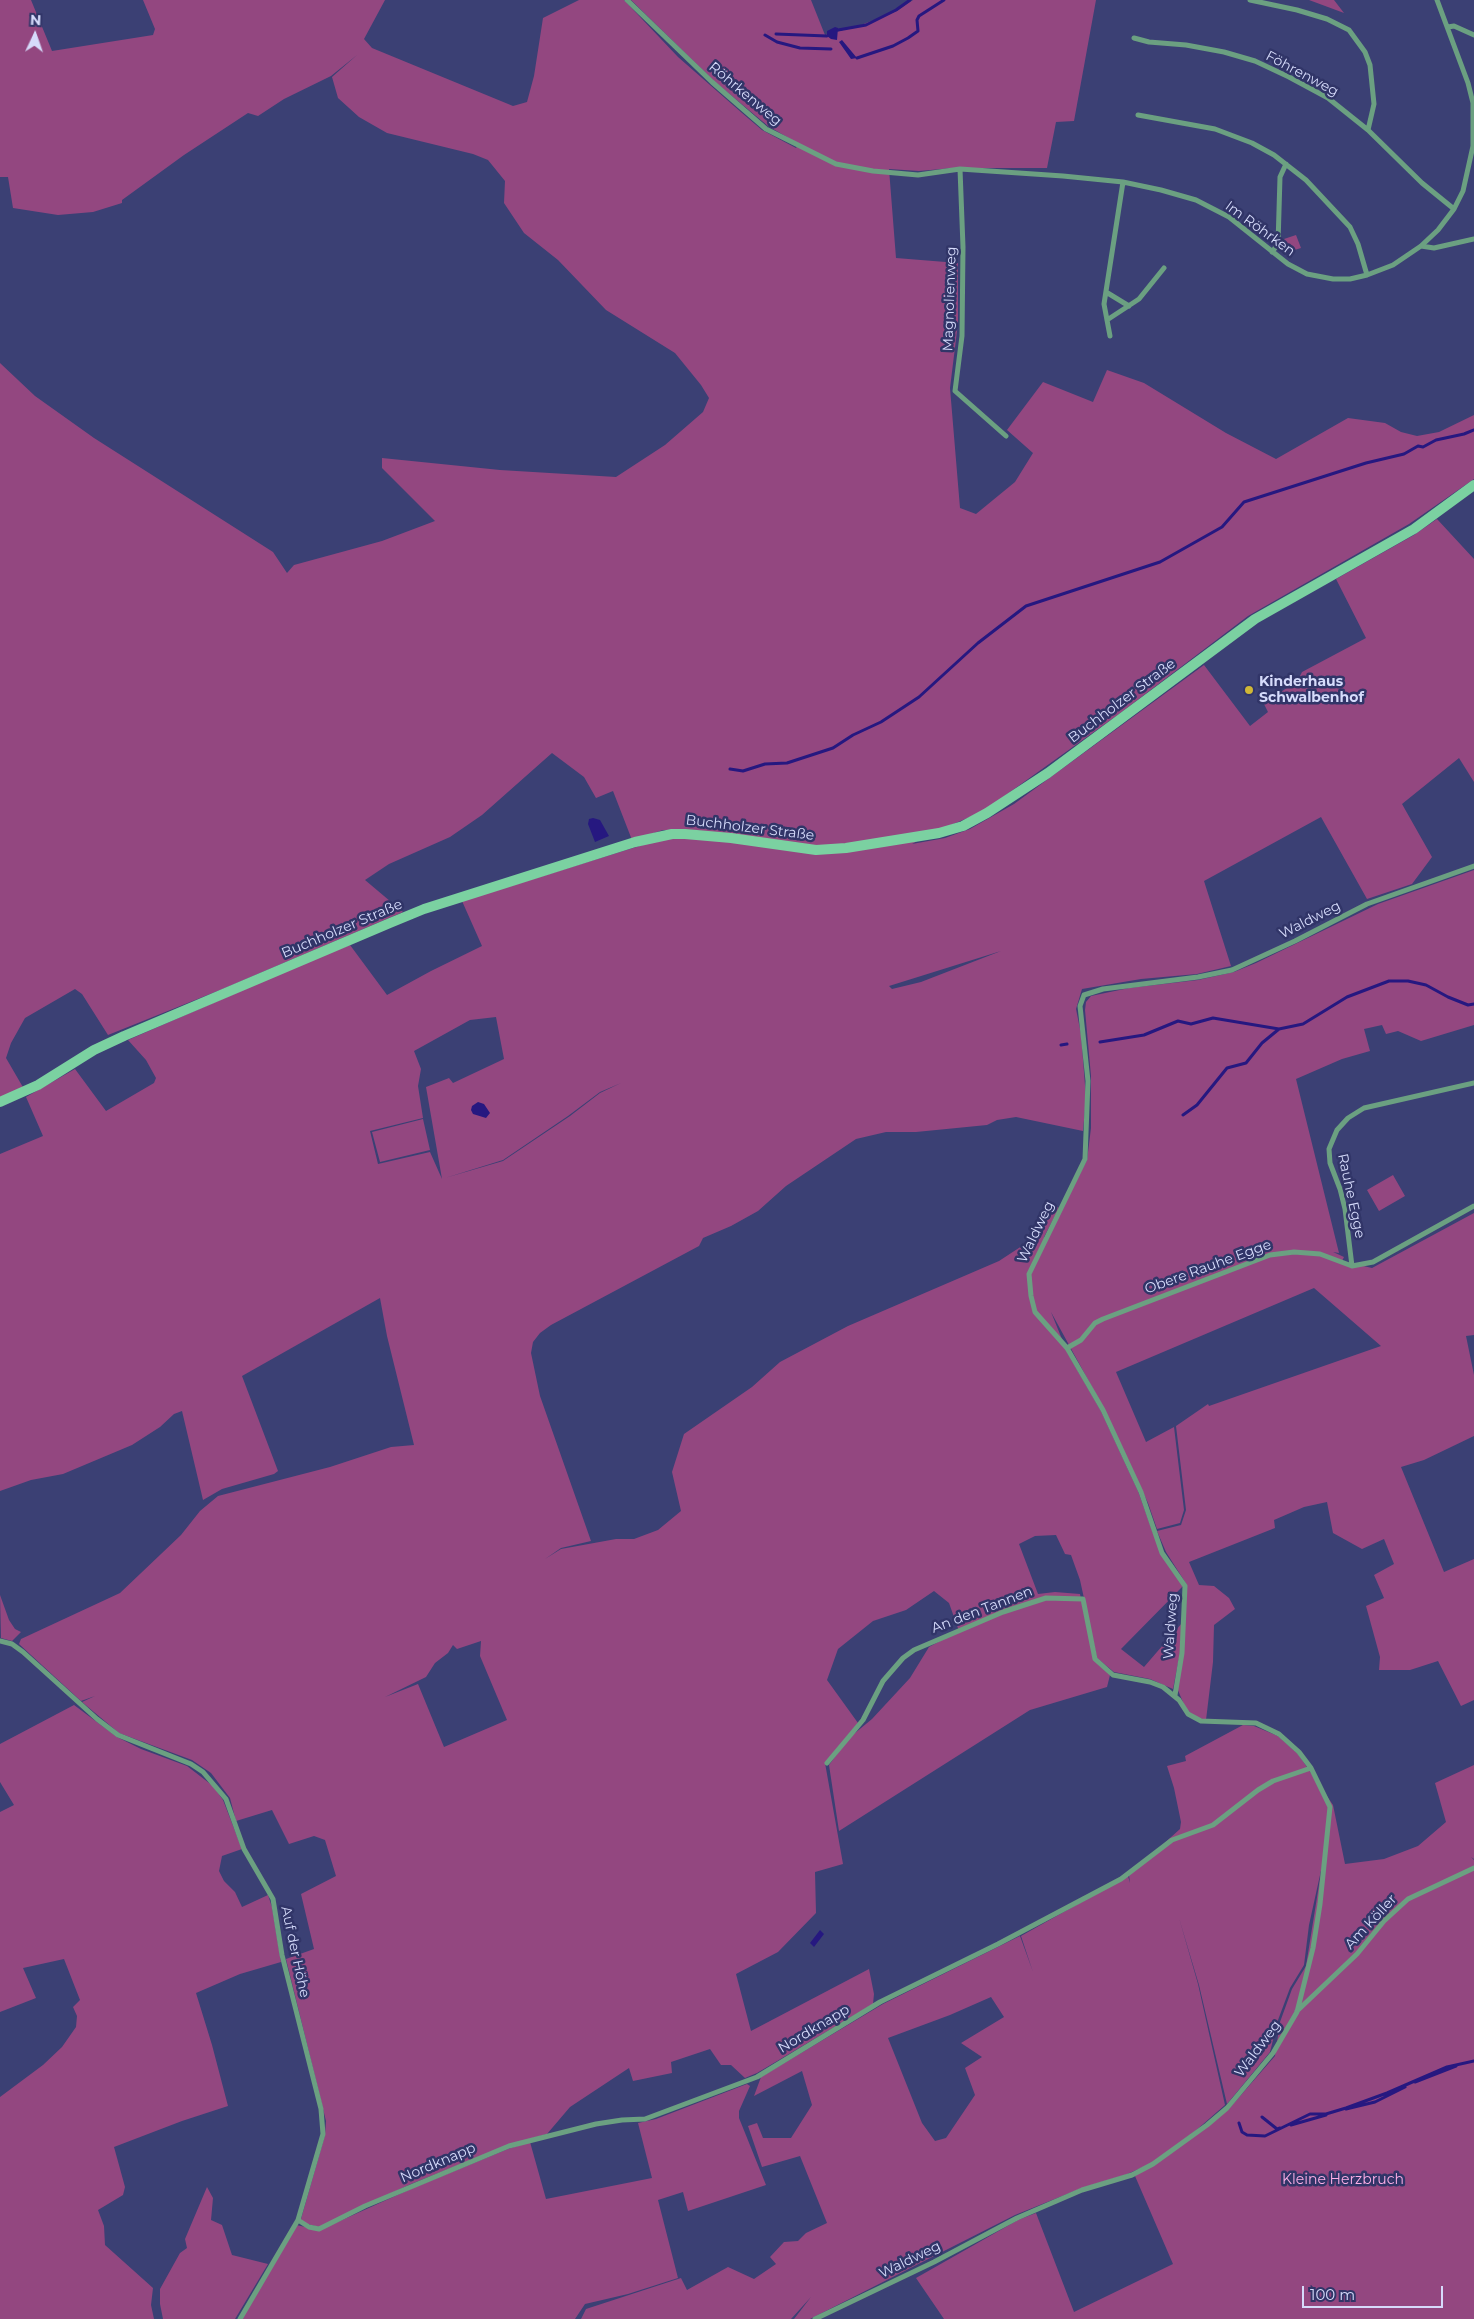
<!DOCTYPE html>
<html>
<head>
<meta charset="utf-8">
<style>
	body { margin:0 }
	#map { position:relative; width:1474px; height:2319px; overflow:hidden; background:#3b4074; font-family:Montserrat,sans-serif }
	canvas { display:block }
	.north { position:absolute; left:10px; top:10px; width:50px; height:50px; -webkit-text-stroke:4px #313568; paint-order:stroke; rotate:3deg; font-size:14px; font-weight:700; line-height:20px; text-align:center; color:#d6dbfb }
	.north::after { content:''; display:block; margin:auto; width:18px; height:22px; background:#d6dbfb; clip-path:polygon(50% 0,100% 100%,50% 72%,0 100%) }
	.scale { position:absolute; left:1302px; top:2286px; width:141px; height:22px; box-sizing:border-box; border:2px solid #d6dbfb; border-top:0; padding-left:6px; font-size:15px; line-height:18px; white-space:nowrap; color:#d6dbfb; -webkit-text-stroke:4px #313568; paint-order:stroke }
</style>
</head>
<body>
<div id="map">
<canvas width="1474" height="2319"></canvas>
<div class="north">N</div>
<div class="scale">100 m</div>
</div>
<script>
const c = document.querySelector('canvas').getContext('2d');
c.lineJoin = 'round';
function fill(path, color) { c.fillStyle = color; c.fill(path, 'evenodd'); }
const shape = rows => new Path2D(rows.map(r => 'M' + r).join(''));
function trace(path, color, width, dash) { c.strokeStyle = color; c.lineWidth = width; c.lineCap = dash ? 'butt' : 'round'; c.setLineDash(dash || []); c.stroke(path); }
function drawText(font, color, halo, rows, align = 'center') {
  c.font = font + ' Montserrat,sans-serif'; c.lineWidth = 5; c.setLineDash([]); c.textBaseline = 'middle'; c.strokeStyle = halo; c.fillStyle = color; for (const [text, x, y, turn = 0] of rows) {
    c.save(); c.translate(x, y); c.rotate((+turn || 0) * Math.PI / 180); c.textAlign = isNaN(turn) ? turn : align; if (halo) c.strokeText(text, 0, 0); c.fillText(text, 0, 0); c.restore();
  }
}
const green = shape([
	[0,0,31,0,52,51,153,35,155,29,143,0,385,0,364,39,372,48,513,106,527,102,534,76,543,18,579,0,624,0,678,57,742,113,762,130,796,148,799,144,768,126,714,81,631,0,811,0,825,35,861,25,897,11,913,0,1096,0,1074,121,1056,122,1047,168,953,168,919,171,889,169,896,258,958,263,958,323,950,388,960,508,976,514,1015,482,1033,453,1007,430,1043,382,1093,402,1107,370,1144,383,1226,433,1276,459,1348,418,1385,423,1401,432,1417,436,1439,432,1474,415,1474,479,1409,524,1248,616,1119,714,982,812,934,832,912,844,945,838,970,829,1014,804,1204,665,1250,726,1268,712,1264,704,1298,680,1302,672,1366,638,1336,579,1414,535,1437,519,1474,559,1474,782,1459,758,1402,804,1432,857,1412,884,1367,899,1321,817,1204,881,1231,966,1197,974,1141,979,1082,989,1076,1009,1081,1034,1086,1098,1083,1131,1016,1117,997,1120,987,1125,916,1132,886,1132,856,1139,786,1186,758,1211,731,1226,703,1238,699,1246,551,1325,540,1333,533,1342,531,1353,540,1396,591,1541,561,1548,545,1559,561,1549,616,1539,634,1539,658,1530,681,1511,672,1472,684,1434,752,1387,780,1362,848,1326,999,1261,1028,1242,1047,1200,1059,1208,1044,1237,1044,1241,1087,1160,1091,1128,1091,1076,1085,1010,1086,1002,1091,996,1129,988,1198,980,1234,972,1256,963,1378,904,1474,870,1474,1025,1421,1041,1398,1031,1386,1034,1382,1025,1364,1029,1370,1051,1342,1059,1296,1079,1339,1253,1333,1252,1344,1257,1342,1261,1372,1268,1474,1213,1474,1335,1466,1336,1474,1375,1474,1436,1424,1460,1401,1467,1444,1572,1474,1559,1474,1700,1461,1706,1438,1661,1410,1670,1379,1670,1380,1657,1366,1606,1384,1598,1374,1575,1394,1564,1384,1539,1362,1549,1333,1533,1327,1502,1304,1507,1274,1520,1275,1528,1189,1562,1199,1585,1214,1586,1229,1598,1235,1609,1214,1625,1213,1662,1206,1720,1195,1717,1186,1709,1177,1688,1187,1585,1166,1552,1157,1531,1181,1525,1186,1510,1176,1426,1208,1404,1209,1406,1381,1346,1314,1288,1116,1372,1146,1442,1174,1427,1184,1510,1180,1523,1157,1529,1148,1503,1104,1409,1051,1312,1068,1354,1101,1411,1138,1491,1153,1533,1183,1586,1121,1649,1144,1667,1182,1623,1180,1653,1173,1689,1150,1679,1114,1672,1097,1658,1080,1580,1071,1555,1065,1554,1056,1535,1035,1536,1019,1544,1038,1594,1055,1592,1080,1594,1094,1660,1110,1675,1107,1687,1030,1710,839,1831,829,1765,849,1738,872,1719,910,1678,929,1647,959,1631,949,1603,934,1591,906,1610,873,1621,838,1649,827,1680,858,1723,825,1763,843,1864,815,1872,816,1913,778,1952,736,1974,751,2031,869,1969,874,1994,873,2004,757,2073,745,2078,731,2065,721,2065,710,2049,671,2062,672,2073,633,2081,629,2068,570,2107,547,2134,508,2145,411,2184,319,2227,303,2223,301,2219,325,2135,326,2121,286,1959,314,1949,301,1894,336,1876,325,1840,314,1836,289,1844,272,1810,236,1821,230,1798,211,1773,192,1760,119,1733,82,1702,95,1696,81,1701,19,1644,21,1639,120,1593,181,1535,200,1511,218,1496,330,1467,391,1447,414,1445,387,1336,380,1298,242,1376,278,1471,274,1474,222,1489,203,1500,182,1411,174,1414,160,1427,132,1445,63,1474,31,1480,0,1491,0,1154,43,1136,26,1097,75,1069,106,1111,154,1083,156,1078,146,1060,128,1040,312,960,350,945,387,995,431,971,482,946,462,901,662,839,760,839,694,830,663,830,632,840,613,791,596,798,584,777,552,753,482,815,450,837,389,864,365,880,403,912,225,988,108,1035,82,994,75,989,25,1018,11,1043,6,1058,24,1089,0,1098,0,363,35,396,94,438,273,552,287,573,294,565,382,541,435,521,382,468,382,458,500,470,616,477,665,445,703,412,709,398,701,385,675,353,606,310,558,260,524,233,504,203,505,181,488,160,473,154,387,133,359,117,338,98,332,77,357,55,331,76,284,99,258,116,248,113,184,155,122,200,122,203,93,212,58,215,13,208,8,177,0,177],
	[1001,951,921,982,892,989,889,986],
	[496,1017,504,1059,453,1083,449,1078,426,1087,442,1179,430,1152,378,1164,370,1131,423,1118,418,1086,421,1069,414,1051,470,1020],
	[621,1083,600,1093,570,1116,503,1161,445,1178,503,1160,568,1116,600,1092],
	[488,1635,481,1641,480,1656,507,1720,444,1747,418,1684,385,1697,426,1677,435,1663,448,1653,453,1645,457,1649,481,1641],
	[1309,0,1334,0,1344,13],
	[1296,235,1301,248,1288,252,1284,239],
	[423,1119,430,1150,380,1162,372,1132],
	[1393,1175,1405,1196,1379,1211,1367,1190],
	[0,1595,9,1620,15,1629,21,1632,12,1641,1,1638],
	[74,1705,117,1737,141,1749,187,1766,213,1786,223,1800,242,1849,222,1856,219,1871,224,1881,235,1892,242,1907,268,1895,272,1907,281,1962,240,1974,196,1993,212,2045,228,2106,182,2121,114,2147,125,2187,123,2195,98,2210,104,2226,105,2245,153,2288,151,2305,154,2319,0,2319,0,2097,43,2065,62,2047,76,2027,77,2016,73,2007,80,2000,64,1959,23,1968,36,1998,0,2012,0,1812,14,1805,0,1782,0,1744],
	[1243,1725,1254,1726,1278,1736,1298,1754,1333,1805,1345,1864,1384,1859,1418,1846,1446,1822,1435,1783,1474,1765,1474,1859,1471,1857,1474,1860,1474,2319,944,2319,916,2278,1018,2220,1036,2213,1074,2312,1173,2264,1135,2176,1228,2110,1275,2056,1280,2022,1292,1989,1306,1966,1322,1866,1309,1925,1304,1965,1290,1988,1278,2020,1270,2052,1227,2104,1199,1985,1179,1918,1198,1984,1225,2105,1194,2132,1152,2163,1125,2175,1082,2188,1015,2215,810,2319,794,2319,811,2297,791,2319,581,2319,586,2309,681,2278,687,2290,728,2267,754,2279,776,2264,770,2257,784,2242,798,2241,806,2233,827,2223,800,2156,762,2167,748,2126,757,2123,763,2138,791,2138,812,2105,802,2071,754,2096,761,2077,883,2004,1020,1936,1033,1972,1021,1936,1128,1876,1130,1883,1129,1875,1180,1829,1181,1822,1174,1788,1167,1766,1186,1761,1185,1756],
	[991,1997,1004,2017,961,2043,982,2057,965,2068,975,2095,946,2138,935,2141,922,2123,888,2038,950,2015],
	[747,2084,750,2086,739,2111,739,2118,766,2185,688,2211,683,2192,658,2200,678,2278,628,2294,585,2304,575,2319,241,2319,296,2225,320,2230,413,2188,508,2149,530,2142,546,2199,652,2178,638,2123,656,2119],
	[207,2187,213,2198,211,2220,222,2225,232,2255,268,2264,235,2319,163,2319,160,2304,160,2289,180,2253,187,2248,185,2239]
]);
const water = shape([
	[835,27,838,28,837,40,831,39,827,36,827,31],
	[842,40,857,58,851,59,839,42],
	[593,818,600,820,609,836,595,842,588,824,589,819],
	[478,1102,484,1104,490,1113,486,1118,473,1114,471,1110,472,1106],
	[820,1930,824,1934,814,1947,810,1943]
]);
const stream = shape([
	[838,30,866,25,896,10,910,0],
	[776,34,827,36],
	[765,35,777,42,800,48,831,49],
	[857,58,893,46,908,38,918,31,917,20,919,16,944,0],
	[730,769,743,771,765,764,787,763,833,748,853,735,881,722,919,697,978,643,1026,606,1160,562,1222,527,1244,502,1366,463,1404,454,1418,446,1423,447,1436,440,1464,434,1474,430],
	[1100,1042,1144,1035,1178,1021,1191,1024,1213,1018,1279,1029,1303,1024,1347,997,1389,981,1408,981,1426,985,1448,997,1468,1005,1474,1004],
	[1061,1045,1067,1044],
	[1183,1115,1197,1105,1227,1068,1246,1063,1262,1043,1279,1029],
	[1415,2082,1456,2066],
	[1346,2109,1375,2102,1405,2087],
	[1262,2117,1277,2129,1280,2128],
	[1239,2123,1242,2132,1247,2135,1265,2136,1310,2114,1326,2114,1346,2108,1387,2093,1447,2067,1474,2061],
	[1291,2125,1326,2115]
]);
const street = shape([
	[627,0,712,82,766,129,836,164,873,171,918,175,960,169,1063,176,1123,182,1161,190,1196,200,1229,217,1288,264,1307,274,1333,279,1350,279,1367,275,1393,265,1421,246,1438,230,1454,209,1463,191,1473,146,1473,103,1468,83,1437,0],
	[1250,0,1297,10,1327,19,1349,30,1365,52,1370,65,1374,104,1368,130],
	[1448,27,1454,26,1474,35],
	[1134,38,1149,42,1186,45,1224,52,1255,61,1289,77,1328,98,1368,130,1422,183,1454,209],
	[1138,115,1215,129,1252,143,1274,155,1306,180,1350,227,1358,244,1367,275],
	[960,169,963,247,962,336,955,391,1006,436],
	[1421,246,1434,248,1474,239],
	[1272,252,1278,244,1280,177,1286,164],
	[1106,292,1129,306],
	[1107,320,1139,299,1164,268],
	[1110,336,1104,304,1123,182],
	[1352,1266,1345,1209,1340,1189,1330,1163,1329,1149,1337,1130,1348,1118,1364,1108,1474,1083],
	[1067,1348,1081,1340,1095,1323,1103,1319,1270,1255,1294,1252,1320,1254,1352,1266,1373,1262,1474,1206],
	[0,1641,12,1644,23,1652,97,1719,118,1735,191,1764,203,1772,226,1799,244,1849,273,1899,282,1955,321,2109,323,2134,298,2220,240,2319],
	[1175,1695,1182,1653,1185,1586,1162,1553,1141,1492,1103,1410,1067,1348,1035,1312,1031,1296,1029,1274,1085,1159,1088,1081,1080,1006,1084,995,1103,989,1198,977,1232,970,1295,941,1367,904,1474,866],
	[1297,2011,1357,1954,1384,1921,1408,1899,1474,1868],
	[298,2220,309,2227,319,2229,365,2206,509,2146,596,2124,622,2120,645,2119,757,2077,880,2002,998,1944,1121,1879,1172,1840,1213,1825,1258,1790,1273,1781,1311,1768],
	[815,2319,934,2262,1017,2218,1082,2190,1132,2175,1153,2164,1207,2125,1227,2108,1273,2053,1297,2012,1313,1948,1320,1904,1330,1807,1311,1768,1299,1752,1279,1734,1256,1723,1201,1721,1188,1714,1179,1700,1163,1687,1150,1682,1113,1675,1095,1659,1083,1599,1046,1598,1003,1612,914,1650,903,1658,883,1681,863,1720,827,1763]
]);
const secondary = shape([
	[0,1102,38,1085,94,1050,124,1036,390,923,424,909,635,842,672,834,685,834,731,838,816,850,846,848,939,833,963,826,987,813,1048,773,1255,619,1414,529,1474,485]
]);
const markers = [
	[1249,690,5,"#d0b736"]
];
const streetNames = [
	["Föhrenweg",1302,74,28],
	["Röhrkenweg",745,94,40],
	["Im Röhrken",1260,229,36],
	["Magnolienweg",950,299,-88],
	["Buchholzer Straße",1122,701,-37],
	["Buchholzer Straße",750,828,7],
	["Waldweg",1310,920,-27],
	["Buchholzer Straße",342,929,-23],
	["Rauhe Egge",1351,1196,78],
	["Waldweg",1036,1232,-64],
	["Obere Rauhe Egge",1208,1267,-20],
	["An den Tannen",982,1610,-21],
	["Waldweg",1171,1626,-86],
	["Am Köller",1371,1922,-47],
	["Auf der Höhe",295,1952,78],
	["Nordknapp",814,2029,-31],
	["Waldweg",1258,2049,-53],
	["Nordknapp",438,2163,-23],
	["Waldweg",910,2260,-26]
];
const poiNames = [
	["Kinderhaus",1259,682],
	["Schwalbenhof",1259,698]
];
const parkNames = [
	["Kleine Herzbruch",1343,2180]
];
fill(green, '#934780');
fill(water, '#261880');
trace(stream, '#261880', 3);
trace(street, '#6ba081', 5);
trace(secondary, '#7bd1a1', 10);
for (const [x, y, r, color] of markers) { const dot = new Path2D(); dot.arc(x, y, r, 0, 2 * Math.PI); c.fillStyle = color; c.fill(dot); trace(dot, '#313568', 2); }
drawText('14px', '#d6dbfb', '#313568', streetNames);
drawText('bold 14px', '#d6dbfb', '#313568', poiNames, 'left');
drawText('14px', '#feafe7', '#313568', parkNames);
</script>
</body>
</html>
